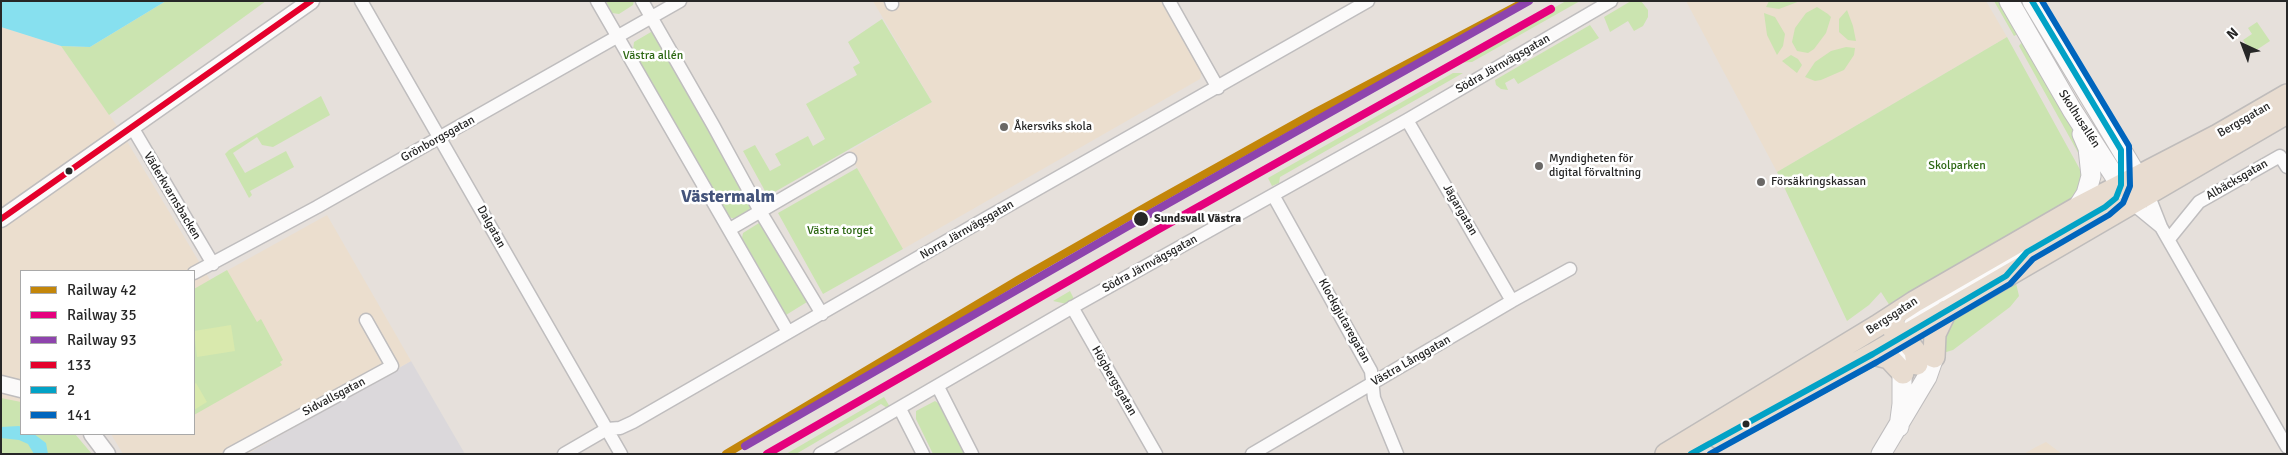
<!DOCTYPE html>
<html>
<head>
<meta charset="utf-8">
<style>
	body { margin:0 }
	#map { position:relative; width:2288px; height:455px; overflow:hidden; background:#e6e0db; font-family:Signika,sans-serif }
	canvas { display:block }
	.frame { position:absolute; inset:0; border:2px solid #272727; pointer-events:none }
	.legend { position:absolute; left:20px; top:270px; width:175px; height:165px; box-sizing:border-box; background:#fff; border:1px solid #a9a9a9; margin:0; padding:6px 9px; list-style:none; font-size:15px; color:#272727 }
	.legend li { display:flex; align-items:center; gap:10px; height:25px }
	.legend b { width:25px; border:1px solid #a9a9a9 }
	.north { position:absolute; left:2218px; top:20px; width:50px; height:50px; -webkit-text-stroke:4px #fff; paint-order:stroke; rotate:317deg; font-size:14px; font-weight:700; line-height:20px; text-align:center; color:#272727 }
	.north::after { content:''; display:block; margin:auto; width:18px; height:22px; background:#272727; clip-path:polygon(50% 0,100% 100%,50% 72%,0 100%) }
</style>
</head>
<body>
<div id="map">
<canvas width="2288" height="455"></canvas>
<div class="frame"></div>
<ul class="legend">
<li><b style="height:6px;background:#c3860a"></b>Railway 42</li>
<li><b style="height:6px;background:#e5007d"></b>Railway 35</li>
<li><b style="height:6px;background:#8e44ad"></b>Railway 93</li>
<li><b style="height:6px;background:#e4002b"></b>133</li>
<li><b style="height:6px;background:#02a2c6"></b>2</li>
<li><b style="height:6px;background:#0065bd"></b>141</li>
</ul>
<div class="north">N</div>
</div>
<script>
const c = document.querySelector('canvas').getContext('2d');
c.lineJoin = 'round';
function fill(path, color) { c.fillStyle = color; c.fill(path, 'evenodd'); }
const shape = rows => new Path2D(rows.map(r => 'M' + r).join(''));
function trace(path, color, width, dash) { c.strokeStyle = color; c.lineWidth = width; c.lineCap = dash ? 'butt' : 'round'; c.setLineDash(dash || []); c.stroke(path); }
function drawText(font, color, halo, rows, align = 'center') {
  c.font = font + ' Signika,sans-serif'; c.lineWidth = 5; c.setLineDash([]); c.textBaseline = 'middle'; c.strokeStyle = halo; c.fillStyle = color; for (const [text, x, y, turn = 0] of rows) {
    c.save(); c.translate(x, y); c.rotate((+turn || 0) * Math.PI / 180); c.textAlign = isNaN(turn) ? turn : align; if (halo) c.strokeText(text, 0, 0); c.fillText(text, 0, 0); c.restore();
  }
}
const industrial = shape([
	[411,361,465,454,247,454]
]);
const education = shape([
	[873,1,1162,1,1202,71,1200,79,903,249,848,152,932,102],
	[1686,1,1986,1,2007,37,1777,172],
	[1,27,61,46,122,133,210,280,327,215,411,361,247,454,123,454,111,434,194,434,194,271,21,271,21,433,1,435],
	[2046,442,2062,454,2024,454,2036,447]
]);
const green = shape([
	[166,1,266,1,109,115,61,46,90,47],
	[606,1,634,1,633,5,619,14,612,13],
	[1566,1,1580,1,1472,62,1455,63],
	[1631,1,1641,1,1648,10,1648,17,1643,26,1634,31,1628,21,1610,32,1604,17],
	[1769,1,1800,1,1779,9,1766,7],
	[1994,1,2000,1,2018,34,2014,36],
	[1817,7,1828,14,1831,17,1826,33,1814,49,1808,53,1797,51,1792,42,1795,28,1806,13],
	[1847,10,1853,26,1856,41,1848,40,1839,32,1839,19],
	[1764,13,1775,17,1785,34,1783,46,1777,55,1767,35],
	[882,19,932,102,771,194,765,191,743,151,755,145,770,171,781,165,775,154,808,136,813,146,825,139,806,104,857,75,853,67,860,63,848,42],
	[2257,22,2270,41,2252,53,2243,40,2252,34,2248,28],
	[1590,25,1599,38,1518,84,1514,78,1505,83,1508,90,1501,89,1496,85,1495,80],
	[651,32,656,34,751,202,750,209,735,219,729,217,633,50,634,42],
	[2007,37,2083,175,2082,188,2071,200,1890,306,1881,292,1869,305,1847,321,1777,172],
	[2022,42,2076,136,2081,158,2019,46],
	[1846,47,1855,48,1854,55,1844,70,1821,80,1815,81,1805,77,1815,62,1831,51],
	[1791,55,1798,59,1802,65,1797,73,1782,61],
	[1453,73,1463,73,1280,177,1279,183,1272,186,1268,178],
	[321,96,330,115,273,147,262,145,257,137,233,153,245,173,286,151,294,167,250,191,252,195,249,198,225,154,229,150],
	[857,168,903,249,823,294,778,213],
	[759,223,764,226,807,302,786,315,742,238,743,233],
	[227,270,257,322,261,319,283,360,280,362,282,365,194,415,194,289],
	[2016,283,2019,296,2010,307,1953,350,1943,353,1947,323],
	[1070,291,1074,299,1067,304,1053,301],
	[884,397,890,407,887,408,881,404,796,454,786,454],
	[1,398,21,402,21,434,75,434,92,454,1,454],
	[935,401,941,405,966,454,933,454,916,419,916,411]
]);
const pitch = shape([
	[231,325,235,351,197,357,194,331],
	[196,383,207,402,194,410,194,384]
]);
const water = shape([
	[1,1,166,1,90,47,61,46,1,27],
	[19,426,21,427,21,434,34,434,46,443,48,454,34,454,28,444,19,440,1,438,1,427]
]);
const minor = shape([
	[361,1,621,454],
	[597,1,788,332],
	[642,1,713,125,760,211,822,314],
	[891,1,892,4],
	[1169,1,1218,88],
	[1407,120,1512,301],
	[132,127,213,264],
	[2148,194,2161,227,2287,447],
	[1273,195,1371,371,1374,398,1397,454],
	[2133,204,2161,227],
	[730,229,850,159],
	[2169,239,2199,202,2280,156,2287,167],
	[194,273,317,207,680,1],
	[1072,307,1156,454],
	[938,387,972,454],
	[900,409,923,454],
	[230,454,392,366,366,320],
	[564,454,607,429,620,428,633,422,983,220,1368,1],
	[820,454,1078,304,1407,120,1611,1],
	[1252,454,1512,301,1570,269]
]);
const tertiary = shape([
	[1,219,311,1],
	[1,384,21,389],
	[92,434,107,454]
]);
const secondary = shape([
	[2009,1,2072,110,2128,197],
	[2032,1,2145,189],
	[2077,208,2086,194,2091,176,2088,148,2082,134],
	[2010,271,2027,252,2109,204,2119,193,2121,181],
	[1899,427,1902,404,1902,343,1922,312,1996,270,2009,247],
	[1881,454,1927,377,1934,357]
]);
const trunk = shape([
	[1893,329,1898,330,1915,351,1917,364],
	[1873,354,1889,358,1903,373],
	[1934,357,1935,334,1946,311],
	[1719,438,1873,354,2287,113],
	[1666,454,1877,326,1914,302,2077,208,2218,135,2287,95]
]);
const bus1 = shape([
	[1,219,311,1]
]);
const bus2 = shape([
	[1691,454,1873,354,2006,276,2027,252,2105,207,2116,198,2121,185,2121,150,2032,1]
]);
const bus3 = shape([
	[1710,454,1877,362,2010,284,2033,259,2109,215,2123,203,2130,186,2129,146,2042,1]
]);
const rail1 = shape([
	[726,454,1018,280,1151,204,1314,113,1526,1]
]);
const rail2 = shape([
	[767,454,1159,229,1551,9]
]);
const rail3 = shape([
	[745,446,1151,213,1529,1]
]);
const markers = [
	[1004,127,5,"#6a6866"],
	[1539,166,5,"#6a6866"],
	[69,171,4.5,"#272727"],
	[1761,182,5,"#6a6866"],
	[1141,219,8,"#272727"],
	[1746,424,4.5,"#272727"]
];
const parkNames = [
	["Västra allén",653,56],
	["Skolparken",1957,166],
	["Västra torget",840,231]
];
const streetNames = [
	["Södra Järnvägsgatan",1503,64,-30],
	["Skolhusallén",2079,119,57],
	["Bergsgatan",2244,120,-30],
	["Grönborgsgatan",438,139,-29],
	["Albäcksgatan",2237,180,-30],
	["Väderkvarnsbacken",172,196,59],
	["Jägargatan",1460,210,60],
	["Dalgatan",491,227,61],
	["Norra Järnvägsgatan",967,230,-30],
	["Södra Järnvägsgatan",1150,264,-29],
	["Bergsgatan",1892,316,-33],
	["Klockgjutaregatan",1344,321,61],
	["Västra Långgatan",1411,361,-30],
	["Högbergsgatan",1114,381,60],
	["Sidvallsgatan",334,397,-28]
];
const poiNames = [
	["Åkersviks skola",1014,127],
	["Myndigheten för",1549,159],
	["digital förvaltning",1549,173],
	["Försäkringskassan",1771,182]
];
const stopNames = [
	["Sundsvall Västra",1154,219]
];
const districtNames = [
	["Västermalm",728,197]
];
fill(industrial, '#dbd8db');
fill(education, '#ebdece');
fill(green, '#cbe4b0');
fill(pitch, '#d9e9ad');
fill(water, '#87e0ef');
trace(minor, '#bfbdbe', 15);
trace(tertiary, '#bfbdbe', 19);
trace(secondary, '#bfbdbe', 21);
trace(trunk, '#bfbcbb', 24);
trace(minor, '#fbfafa', 12);
trace(tertiary, '#fbfafa', 16);
trace(secondary, '#fbfafa', 19);
trace(trunk, '#e8dcd0', 21);
trace(bus1, '#e4002b', 6);
trace(bus2, '#02a2c6', 6);
trace(bus3, '#0065bd', 6);
trace(rail1, '#c3860a', 8);
trace(rail2, '#e5007d', 8);
trace(rail3, '#8e44ad', 8);
for (const [x, y, r, color] of markers) { const dot = new Path2D(); dot.arc(x, y, r, 0, 2 * Math.PI); c.fillStyle = color; c.fill(dot); trace(dot, '#fff', 2); }
drawText('12px', '#2d6813', '#fff', parkNames);
drawText('12px', '#272727', '#fff', streetNames);
drawText('12px', '#272727', '#fff', poiNames, 'left');
drawText('bold 12px', '#272727', '#fff', stopNames, 'left');
drawText('bold 18px', '#44547b', '#fff', districtNames);
</script>
</body>
</html>
